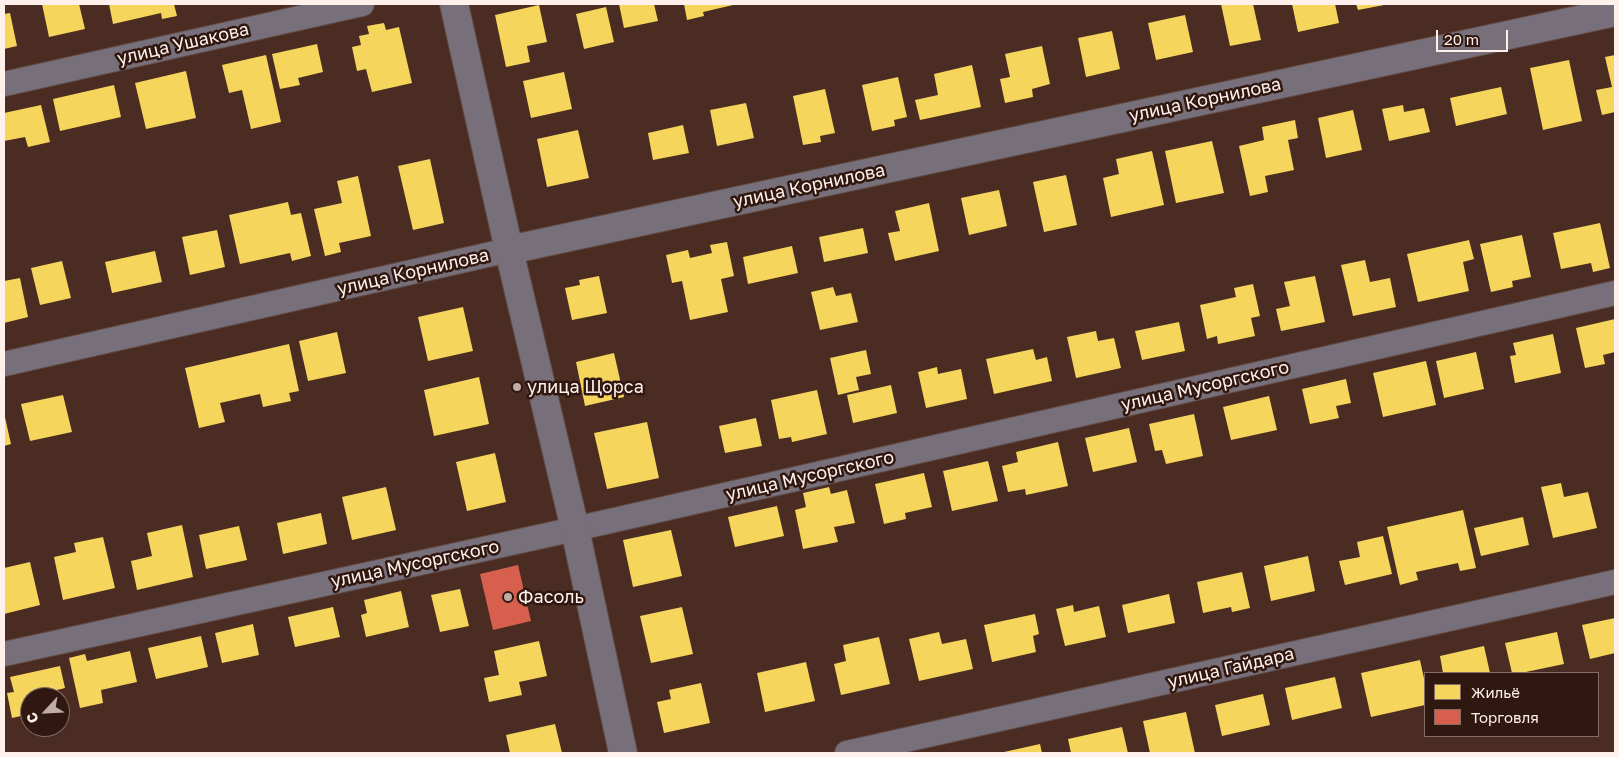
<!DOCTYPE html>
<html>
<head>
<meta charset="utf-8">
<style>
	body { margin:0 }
	#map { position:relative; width:1619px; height:757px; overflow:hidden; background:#4a2c23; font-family:"Golos Text",sans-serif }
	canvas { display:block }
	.frame { position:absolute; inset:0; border:5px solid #fff0ec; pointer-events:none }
	.legend { position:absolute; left:1424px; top:672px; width:175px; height:65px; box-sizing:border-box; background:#30170f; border:1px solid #836e67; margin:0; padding:6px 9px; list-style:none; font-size:15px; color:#fff0ec }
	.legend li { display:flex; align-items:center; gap:10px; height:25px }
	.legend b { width:25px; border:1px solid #836e67 }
	.north { position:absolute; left:20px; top:687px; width:50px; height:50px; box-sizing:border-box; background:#30170f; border:1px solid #836e67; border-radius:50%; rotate:245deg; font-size:14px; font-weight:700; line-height:20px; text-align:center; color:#fff0ec }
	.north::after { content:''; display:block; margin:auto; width:18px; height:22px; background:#c0aba6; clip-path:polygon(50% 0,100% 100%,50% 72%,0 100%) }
	.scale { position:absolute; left:1436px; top:30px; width:72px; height:22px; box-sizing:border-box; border:2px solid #fff0ec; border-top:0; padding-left:6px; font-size:15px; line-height:18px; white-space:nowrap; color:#fff0ec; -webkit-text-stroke:4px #30170f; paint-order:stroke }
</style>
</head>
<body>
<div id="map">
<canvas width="1619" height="757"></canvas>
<div class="frame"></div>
<ul class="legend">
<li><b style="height:14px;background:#f6d55c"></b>Жильё</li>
<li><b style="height:14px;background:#d6604d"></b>Торговля</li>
</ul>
<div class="north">С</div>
<div class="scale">20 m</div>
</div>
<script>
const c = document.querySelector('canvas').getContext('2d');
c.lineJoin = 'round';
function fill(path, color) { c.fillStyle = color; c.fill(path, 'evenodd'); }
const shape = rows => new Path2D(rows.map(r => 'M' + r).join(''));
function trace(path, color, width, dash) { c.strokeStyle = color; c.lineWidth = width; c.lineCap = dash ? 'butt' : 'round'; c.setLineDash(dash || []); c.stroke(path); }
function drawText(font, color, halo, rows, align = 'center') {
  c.font = font + ' "Golos Text",sans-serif'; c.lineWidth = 5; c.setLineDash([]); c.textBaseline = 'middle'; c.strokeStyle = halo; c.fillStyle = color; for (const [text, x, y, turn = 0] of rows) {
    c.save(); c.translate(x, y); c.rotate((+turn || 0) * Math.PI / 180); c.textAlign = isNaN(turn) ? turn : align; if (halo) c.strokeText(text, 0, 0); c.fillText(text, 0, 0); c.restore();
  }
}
const homes = shape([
	[42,4,79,4,85,29,49,37],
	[109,4,174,4,177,16,162,19,161,13,113,24],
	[619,4,654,4,658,21,624,28],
	[684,4,732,4,733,5,703,12,704,16,687,20],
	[1221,4,1253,4,1261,40,1230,46],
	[1292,4,1335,4,1339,23,1298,32],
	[1356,4,1384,4,1384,5,1358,10],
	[539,5,547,42,527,46,530,62,506,67,495,15],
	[606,7,614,42,584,49,576,14],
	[10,13,17,46,4,49,4,14],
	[1185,15,1193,52,1156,60,1148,23],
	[384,23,386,30,399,27,412,83,372,92,366,69,357,71,352,47,361,45,359,36,369,34,367,26],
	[1112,31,1120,69,1086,77,1078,38],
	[317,44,323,72,298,78,300,85,280,89,272,54],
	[1042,46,1050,84,1032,89,1033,97,1005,103,1000,79,1010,77,1005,54],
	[266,55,281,122,251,129,242,90,229,93,222,65],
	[1615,55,1615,112,1602,115,1596,90,1612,87,1605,57],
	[1569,60,1582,121,1543,130,1530,68],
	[972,65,981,107,920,120,915,100,938,95,934,74],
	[186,71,196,118,146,129,135,83],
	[564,72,572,109,531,118,523,81],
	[898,77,907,117,894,120,895,126,872,131,862,85],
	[114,85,121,117,60,131,53,99],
	[1501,87,1507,114,1456,126,1450,98],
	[825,89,835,133,820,136,821,142,803,145,793,96],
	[746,103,754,138,717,146,710,110],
	[41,105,50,142,28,147,25,137,4,141,4,113],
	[1403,105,1404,112,1424,108,1430,132,1389,141,1382,109],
	[1353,110,1362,150,1326,158,1318,118],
	[1295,120,1298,138,1288,140,1294,170,1265,176,1268,192,1250,196,1239,146,1264,140,1262,127],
	[683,125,689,153,653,160,648,133],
	[578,130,589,178,547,187,537,139],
	[1212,141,1224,193,1176,203,1165,151],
	[1152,151,1164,205,1111,217,1103,178,1119,174,1116,159],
	[430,159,444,223,413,230,398,166],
	[1066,175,1077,225,1044,232,1033,182],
	[358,176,371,236,339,243,341,252,325,256,314,209,342,203,337,181],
	[999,190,1007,226,969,235,961,198],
	[288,202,291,215,301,213,311,256,292,261,290,253,240,264,229,215],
	[929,203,939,251,895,261,888,233,900,231,895,211],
	[1600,223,1610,268,1593,272,1591,263,1561,269,1553,233],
	[863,228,868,253,824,262,819,237],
	[217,230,225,267,190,275,182,237],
	[1522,235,1531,277,1512,281,1513,287,1491,292,1480,244],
	[1469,240,1474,259,1463,262,1469,291,1418,302,1407,254],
	[727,242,734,276,721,279,728,312,690,320,682,281,672,283,666,255,688,250,690,258,712,253,710,245],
	[792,246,798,273,748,284,743,257],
	[155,251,162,282,112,293,105,262],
	[1365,260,1370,282,1390,278,1396,307,1353,316,1341,265],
	[62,261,71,298,40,305,31,268],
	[599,276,607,313,572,320,565,288,580,285,579,280],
	[1315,276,1325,322,1281,331,1276,309,1290,306,1284,282],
	[20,278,28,317,4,323,4,281],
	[1253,284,1260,316,1251,318,1255,336,1218,344,1217,336,1207,339,1200,305,1236,297,1234,288],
	[833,287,836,296,851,293,858,322,820,330,811,292],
	[463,307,473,351,428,361,418,317],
	[1615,319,1615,352,1603,355,1605,364,1585,368,1576,328],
	[1179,322,1185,351,1142,360,1135,331],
	[1096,331,1098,341,1114,338,1121,368,1076,378,1067,337],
	[337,332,346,373,308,381,299,341],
	[1553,334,1561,373,1515,383,1510,356,1516,355,1513,343],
	[289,344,299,391,289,393,291,401,263,407,260,394,220,403,225,422,199,428,185,368],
	[1033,349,1036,360,1047,357,1052,381,994,394,986,359],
	[866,350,871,374,856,377,859,390,838,395,830,358],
	[1476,352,1484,389,1444,398,1436,361],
	[614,353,624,397,585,406,576,362],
	[1426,361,1436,405,1383,417,1373,373],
	[937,367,938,374,961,369,967,399,926,408,918,372],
	[479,377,489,424,434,436,424,390],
	[1346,379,1351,403,1336,406,1339,418,1310,424,1302,389],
	[891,385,897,413,853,423,847,395],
	[817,390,827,434,792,442,791,437,779,439,771,400],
	[63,395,72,432,30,441,21,404],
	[1269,396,1277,430,1231,440,1223,407],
	[4,413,11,444,4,446],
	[1194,414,1203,456,1166,464,1162,450,1155,451,1149,424],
	[756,418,762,446,725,453,719,426],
	[647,422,659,478,607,489,594,433],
	[1129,428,1137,462,1093,472,1085,438],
	[1058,442,1068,486,1026,495,1025,489,1008,492,1002,466,1018,462,1016,452],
	[495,453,506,502,467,511,456,462],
	[988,461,998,501,952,511,943,471],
	[924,473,932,507,905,513,906,519,884,524,875,484],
	[1561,483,1564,497,1588,492,1597,528,1553,538,1541,487],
	[386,487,396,530,352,540,342,497],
	[829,487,831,494,847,490,855,523,834,527,838,542,803,549,795,510,806,507,803,493],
	[777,506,784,536,735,547,728,517],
	[1463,510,1476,568,1460,571,1458,563,1416,572,1418,580,1400,585,1387,527],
	[321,513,327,544,283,554,277,523],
	[1523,517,1529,545,1481,556,1474,528],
	[182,525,193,577,137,590,131,561,152,556,147,533],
	[239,526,247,560,206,569,199,535],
	[671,530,682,576,633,587,623,540],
	[1383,536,1392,574,1345,585,1339,561,1360,557,1357,542],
	[103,537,115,588,63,600,54,557,76,552,74,543],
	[1308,556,1315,591,1271,601,1264,566],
	[30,562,40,605,4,614,4,568],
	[1242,572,1250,608,1232,612,1231,607,1203,613,1197,582],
	[460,589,469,626,440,632,431,595],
	[401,591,409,627,366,637,361,615,367,613,364,600],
	[1169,594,1175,623,1128,633,1122,605],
	[1073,605,1074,612,1099,606,1106,637,1065,646,1056,609],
	[333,607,340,637,295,647,288,617],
	[682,607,693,654,651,663,640,616],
	[1035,614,1039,634,1033,636,1036,652,992,662,984,625],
	[1615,618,1615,653,1590,659,1582,625],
	[253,624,259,655,222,663,215,633],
	[939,632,942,644,966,639,973,669,919,681,909,639],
	[1557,632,1564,664,1521,673,1512,673,1505,643],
	[201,636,208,667,156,679,148,648],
	[879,637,890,684,841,695,834,664,846,661,843,645],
	[539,641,547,676,519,682,522,695,489,702,484,678,499,675,494,651],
	[1484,646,1490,673,1443,673,1440,656],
	[130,651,137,682,101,690,103,703,80,708,69,658,85,654,87,661],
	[1420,660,1425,683,1425,705,1371,717,1361,673],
	[806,662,815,701,765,712,757,673],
	[60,666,65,688,49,692,51,697,30,697,30,714,12,718,7,693,14,692,10,677],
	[1335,677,1342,708,1292,720,1285,688],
	[701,683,710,723,664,733,657,702,671,699,669,690],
	[1263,694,1270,725,1222,736,1215,705],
	[1186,712,1195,753,1150,753,1143,721],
	[555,724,562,753,510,753,506,735],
	[1122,727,1128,753,1071,753,1068,739],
	[1040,744,1042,753,1004,753,1004,752]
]);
const shops = shape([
	[518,565,531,621,493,630,480,574]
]);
const minor = shape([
	[4,84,362,4],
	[4,364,509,250],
	[4,654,575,529,1615,293],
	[847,753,1615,582]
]);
const tertiary = shape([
	[454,4,509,250,575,529,623,753],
	[509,250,1615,12]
]);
const markers = [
	[517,387,5,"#c0aba6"],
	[508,597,5,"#c0aba6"]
];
const streetNames = [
	["улица Ушакова",183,44,-13],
	["улица Корнилова",1205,100,-12],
	["улица Корнилова",809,186,-12],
	["улица Корнилова",413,272,-13],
	["улица Мусоргского",1205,386,-13],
	["улица Мусоргского",810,476,-13],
	["улица Мусоргского",415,564,-12],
	["улица Гайдара",1231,668,-13]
];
const poiNames = [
	["улица Щорса",527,387],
	["Фасоль",518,597]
];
fill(homes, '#f6d55c');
fill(shops, '#d6604d');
trace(minor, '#604943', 26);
trace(tertiary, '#604943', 30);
trace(minor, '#776f79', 24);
trace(tertiary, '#776f79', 28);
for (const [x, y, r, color] of markers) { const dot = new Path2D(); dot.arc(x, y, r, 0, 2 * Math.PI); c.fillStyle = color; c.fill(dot); trace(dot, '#30170f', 2); }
drawText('18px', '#fff0ec', '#30170f', streetNames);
drawText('18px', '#fff0ec', '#30170f', poiNames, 'left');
</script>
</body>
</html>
